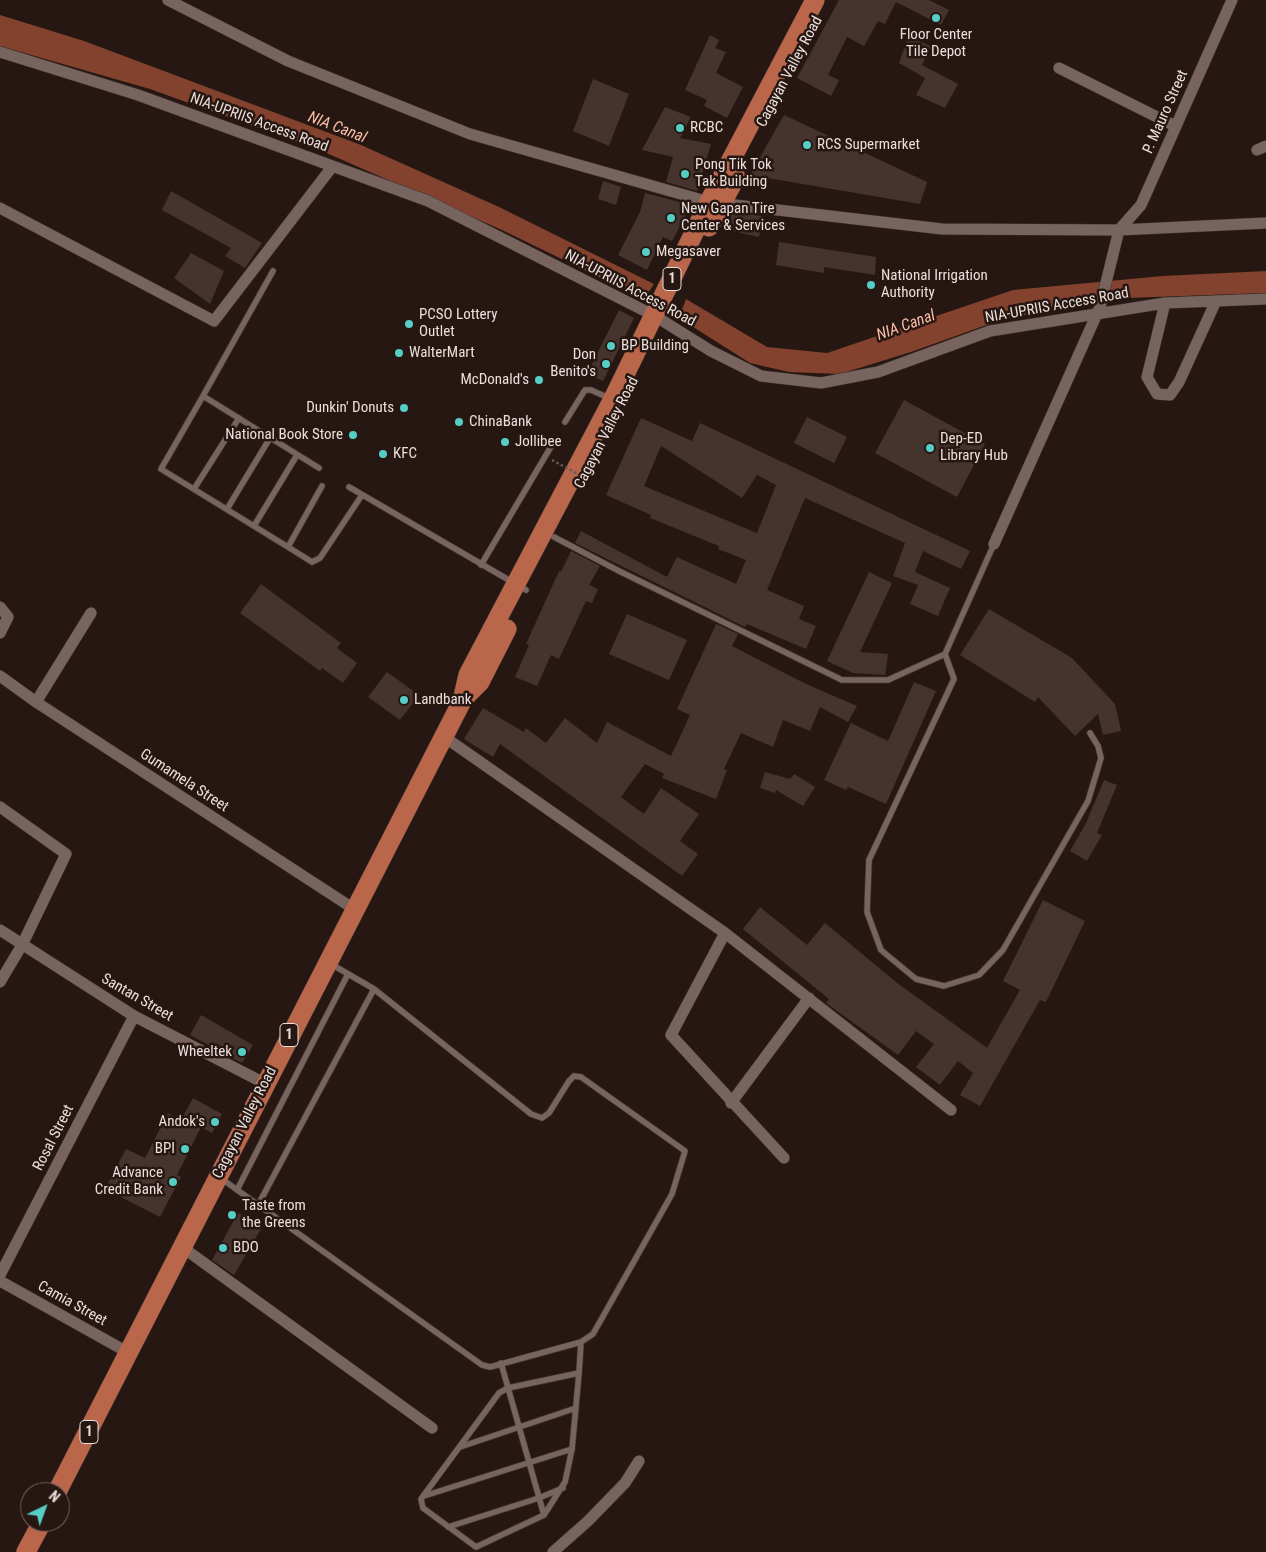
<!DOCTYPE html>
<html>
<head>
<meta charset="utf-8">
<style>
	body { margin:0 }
	#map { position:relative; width:1266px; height:1552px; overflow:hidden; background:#271712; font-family:"Roboto Condensed",sans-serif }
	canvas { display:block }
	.north { position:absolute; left:20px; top:1482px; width:50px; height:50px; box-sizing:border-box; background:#271712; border:1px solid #756762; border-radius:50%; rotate:42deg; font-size:14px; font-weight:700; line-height:20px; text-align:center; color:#ebdfdb }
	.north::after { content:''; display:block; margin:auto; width:18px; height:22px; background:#55cec5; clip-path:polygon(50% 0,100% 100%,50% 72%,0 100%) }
</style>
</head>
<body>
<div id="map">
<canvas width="1266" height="1552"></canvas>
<div class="north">N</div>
</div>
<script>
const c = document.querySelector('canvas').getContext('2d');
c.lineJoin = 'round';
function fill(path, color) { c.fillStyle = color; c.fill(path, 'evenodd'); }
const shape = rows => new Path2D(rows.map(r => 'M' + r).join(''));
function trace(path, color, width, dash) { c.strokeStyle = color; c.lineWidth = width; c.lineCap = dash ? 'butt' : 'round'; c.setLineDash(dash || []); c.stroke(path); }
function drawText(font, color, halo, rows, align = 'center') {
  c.font = font + ' "Roboto Condensed",sans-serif'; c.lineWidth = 5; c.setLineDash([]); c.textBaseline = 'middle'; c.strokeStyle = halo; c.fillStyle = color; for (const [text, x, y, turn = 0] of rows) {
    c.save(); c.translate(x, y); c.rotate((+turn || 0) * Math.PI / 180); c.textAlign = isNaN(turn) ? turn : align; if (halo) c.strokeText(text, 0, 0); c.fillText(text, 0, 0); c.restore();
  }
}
const water = shape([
	[0,15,84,41,361,145,499,207,654,284,644,299,502,230,322,151,150,89,0,46],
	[1266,271,1266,293,1127,298,1006,318,911,352,840,374,789,372,750,363,679,318,686,299,767,347,827,353,1013,290,1163,276]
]);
const building = shape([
	[839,0,929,0,949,10,941,25,896,2,885,24,878,21,864,46,847,37,828,75,839,80,831,96,797,78],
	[710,35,719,40,715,48,726,52,716,73,743,87,727,118,704,106,707,100,685,90],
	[908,37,931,46,922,65,958,84,945,108,916,95,925,78,899,63],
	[593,79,629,94,609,146,573,131],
	[665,107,691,117,680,138,711,144,697,191,666,182,673,157,642,150],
	[784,115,927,182,920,204,750,175],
	[603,181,621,187,616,205,598,199],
	[171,191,262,243,245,268,225,256,231,248,162,210],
	[645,193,691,205,672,241,663,237,647,270,618,255,640,212],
	[731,212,763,216,759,237,723,229],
	[779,242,876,257,875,275,824,267,824,273,776,265],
	[191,253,224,271,210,304,174,278],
	[619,310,634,318,603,381,587,374],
	[904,400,985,444,957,497,875,453],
	[807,417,847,437,834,463,794,443],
	[641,418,692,441,700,423,970,551,961,569,923,551,915,572,950,588,938,616,910,604,918,585,893,576,905,543,805,498,767,590,804,606,799,619,816,626,806,649,747,624,745,627,575,543,581,531,667,577,677,557,736,584,746,560,718,549,719,546,650,518,651,515,606,495],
	[661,446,742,498,757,475,776,485,757,533,644,486],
	[571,551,600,566,589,585,598,589,592,603,586,601,559,659,551,655,537,686,515,677,529,645,526,644,559,571,561,572],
	[869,572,892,583,860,652,888,654,885,675,853,673,827,661],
	[261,584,341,643,337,648,357,663,343,683,322,668,320,671,240,613],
	[989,609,1072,658,1115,704,1121,731,1103,735,1098,714,1075,736,1038,697,1035,702,960,655],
	[627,614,687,640,669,680,609,654],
	[716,624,738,634,732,646,806,684,857,706,848,722,820,707,810,731,783,720,773,747,741,733,724,769,727,770,716,799,662,778,664,774,645,764,621,797,644,814,661,788,699,814,680,841,698,854,682,876,500,744,493,757,464,739,483,708,524,732,526,728,546,743,565,718,597,743,607,722,671,756,690,715,677,709],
	[387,672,419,695,400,720,368,697],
	[914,682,936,691,886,804,848,787,846,790,824,780,851,723,888,741],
	[765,772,790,779,794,774,815,787,803,806,776,790,775,793,760,788],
	[1104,780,1117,785,1097,833,1102,835,1087,861,1070,851,1086,823],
	[1043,900,1085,921,1046,1002,1040,1000,980,1106,960,1095,973,1073,958,1061,940,1085,916,1067,934,1044,916,1031,898,1055,826,1003,829,999,743,929,760,907,807,945,825,923,896,982,987,1048,1020,990,1003,981],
	[201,1015,253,1045,242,1063,190,1035],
	[193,1098,222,1114,212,1133,201,1127,177,1175,181,1177,160,1217,105,1189,126,1149,145,1158,168,1113,181,1120],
	[238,1213,262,1227,234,1275,212,1260]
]);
const service = shape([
	[273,271,203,396,319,468],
	[203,396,161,469,288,547],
	[565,422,585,390,591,390,611,399],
	[322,486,288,547,312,562,320,558,362,495],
	[349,487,526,590],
	[194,489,239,418],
	[227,509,270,438],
	[254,526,297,455],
	[554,537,619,571,842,680,888,680,945,654,994,544],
	[481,565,552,445],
	[945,654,954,679,869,860,867,912,881,950,916,979,944,986,979,975,1003,950,1088,801,1101,758,1098,746,1090,733],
	[222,1179,482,1365,490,1367,581,1342,593,1334,672,1194,685,1151,581,1077,574,1076,569,1081,549,1113,542,1118,531,1114,374,989,331,964],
	[237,1190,348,974],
	[258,1205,374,989],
	[501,1363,544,1515],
	[579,1373,508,1388,499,1393,421,1499,423,1508,476,1547,544,1515,565,1482,572,1449,579,1373,581,1342],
	[460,1447,576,1408],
	[424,1496,572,1449],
	[448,1527,539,1498,563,1488]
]);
const minor = shape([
	[168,0,288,61,470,134,709,202,942,229,1119,230,1266,223],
	[0,52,138,95,428,201,655,316,711,351,761,376,821,383,878,372,990,331,1165,303,1266,299],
	[1059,68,1175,126],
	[1257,150,1266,146],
	[0,208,214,321,332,167],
	[1165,303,1147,377,1157,394,1170,395,1179,382,1216,301],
	[994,544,1100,307,1119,230,1141,205,1232,0],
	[0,607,8,617,0,633],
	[0,676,36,702,354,909],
	[36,702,91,613],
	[443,736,725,933,951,1110],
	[0,807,66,854,22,945,0,982],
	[0,930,134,1016,264,1083],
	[725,933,671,1035,784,1158],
	[731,1103,809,998],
	[182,1247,432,1428],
	[0,1275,134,1016],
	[0,1281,129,1353],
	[553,1552,588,1521,625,1483,639,1461]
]);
const trunk = shape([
	[709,227,736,177],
	[462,700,480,682,507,629],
	[57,1492,462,701,468,675,613,399,709,202,815,0],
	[26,1552,42,1522]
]);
const pathBridge = shape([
	[552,460,589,480]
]);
const markers = [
	[936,18,5,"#55cec5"],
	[680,128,5,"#55cec5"],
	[807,145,5,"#55cec5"],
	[685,174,5,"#55cec5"],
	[671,218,5,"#55cec5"],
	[646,252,5,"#55cec5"],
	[871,285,5,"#55cec5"],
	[409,324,5,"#55cec5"],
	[611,346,5,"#55cec5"],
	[399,353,5,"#55cec5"],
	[606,364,5,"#55cec5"],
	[539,380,5,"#55cec5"],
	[404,408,5,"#55cec5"],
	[459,422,5,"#55cec5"],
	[353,435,5,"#55cec5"],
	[505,442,5,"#55cec5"],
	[930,448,5,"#55cec5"],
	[383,454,5,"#55cec5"],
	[404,700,5,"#55cec5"],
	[242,1052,5,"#55cec5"],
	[215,1122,5,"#55cec5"],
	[185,1149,5,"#55cec5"],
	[173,1182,5,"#55cec5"],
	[232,1215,5,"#55cec5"],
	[223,1248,5,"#55cec5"]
];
const shields = [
	[672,279,18],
	[289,1035,18],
	[89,1432,18]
];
const shieldNames = [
	["1",672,279],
	["1",289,1035],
	["1",89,1432]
];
const poiNames = [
	["Floor Center",936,35,"center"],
	["Tile Depot",936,52,"center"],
	["RCBC",690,128],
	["RCS Supermarket",817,145],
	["Pong Tik Tok",695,165],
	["Tak Building",695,182],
	["New Gapan Tire",681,209],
	["Center & Services",681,226],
	["Megasaver",656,252],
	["National Irrigation",881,276],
	["Authority",881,293],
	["PCSO Lottery",419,315],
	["Outlet",419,332],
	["BP Building",621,346],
	["WalterMart",409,353],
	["Don",596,355,"right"],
	["Benito's",596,372,"right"],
	["McDonald's",529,380,"right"],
	["Dunkin' Donuts",394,408,"right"],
	["ChinaBank",469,422],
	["National Book Store",343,435,"right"],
	["Dep-ED",940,439],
	["Library Hub",940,456],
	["Jollibee",515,442],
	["KFC",393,454],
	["Landbank",414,700],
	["Wheeltek",232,1052,"right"],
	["Andok's",205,1122,"right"],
	["BPI",175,1149,"right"],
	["Advance",163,1173,"right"],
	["Credit Bank",163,1190,"right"],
	["Taste from",242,1206],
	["the Greens",242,1223],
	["BDO",233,1248]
];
const streetNames = [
	["Cagayan Valley Road",790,72,-62],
	["P. Mauro Street",1166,112,-66],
	["NIA-UPRIIS Access Road",259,123,20],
	["NIA-UPRIIS Access Road",630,289,28],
	["NIA-UPRIIS Access Road",1057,306,-10],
	["Cagayan Valley Road",607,433,-63],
	["Gumamela Street",184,781,33],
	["Santan Street",137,998,30],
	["Cagayan Valley Road",245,1123,-63],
	["Rosal Street",54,1138,-63],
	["Camia Street",72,1304,29]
];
const waterNames = [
	["NIA Canal",337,128,21],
	["NIA Canal",906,326,-20]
];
fill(water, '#83422e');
fill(building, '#45332d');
trace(service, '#3f3432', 7);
trace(minor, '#3f3432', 12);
trace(trunk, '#3f3432', 20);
trace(service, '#78645e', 5.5);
trace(minor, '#78645e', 11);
trace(trunk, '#ba664b', 19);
trace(pathBridge, '#685955', 2.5, [2.5, 2.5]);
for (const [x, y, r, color] of markers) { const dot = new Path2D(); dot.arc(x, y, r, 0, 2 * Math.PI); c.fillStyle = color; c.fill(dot); trace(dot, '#271712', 2); }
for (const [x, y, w] of shields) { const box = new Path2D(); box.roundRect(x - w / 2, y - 11.5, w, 23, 4); c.fillStyle = '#271712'; c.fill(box); trace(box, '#ebdfdb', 1); }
drawText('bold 14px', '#ebdfdb', null, shieldNames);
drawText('15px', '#ebdfdb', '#271712', poiNames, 'left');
drawText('15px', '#ebdfdb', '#271712', streetNames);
drawText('italic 16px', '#fabeaa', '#271712', waterNames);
</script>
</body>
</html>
